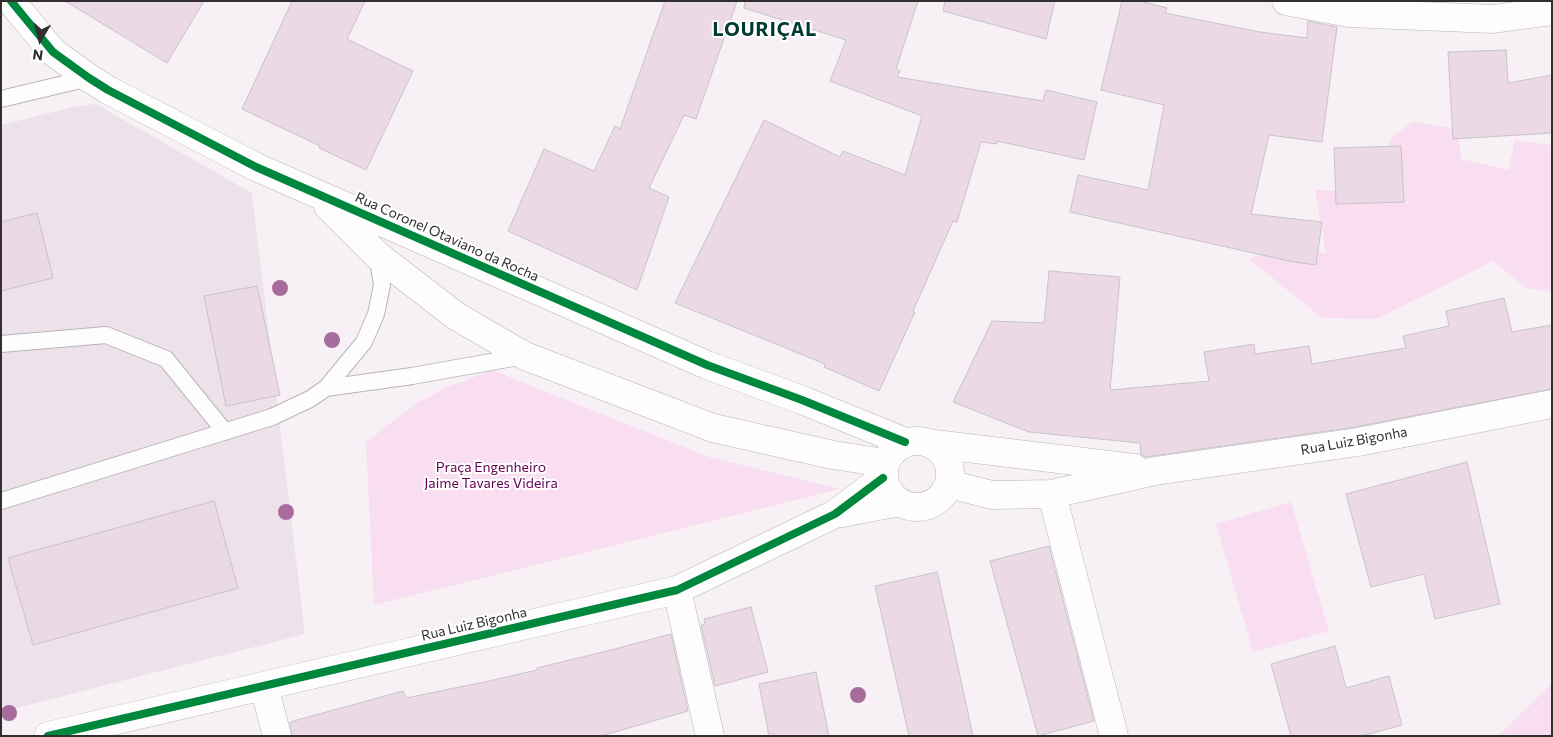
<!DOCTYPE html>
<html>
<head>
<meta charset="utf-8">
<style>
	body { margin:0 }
	#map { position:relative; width:1553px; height:737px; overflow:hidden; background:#f7f1f5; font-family:Commissioner,sans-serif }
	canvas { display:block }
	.frame { position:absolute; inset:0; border:2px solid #322f31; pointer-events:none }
	.north { position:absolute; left:15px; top:15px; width:50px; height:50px; -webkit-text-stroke:4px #fff; paint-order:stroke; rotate:188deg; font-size:14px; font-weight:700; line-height:20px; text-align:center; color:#322f31 }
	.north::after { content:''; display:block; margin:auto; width:18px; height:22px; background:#322f31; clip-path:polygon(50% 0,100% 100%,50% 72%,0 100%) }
</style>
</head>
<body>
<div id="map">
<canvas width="1553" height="737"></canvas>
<div class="frame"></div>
<div class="north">N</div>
</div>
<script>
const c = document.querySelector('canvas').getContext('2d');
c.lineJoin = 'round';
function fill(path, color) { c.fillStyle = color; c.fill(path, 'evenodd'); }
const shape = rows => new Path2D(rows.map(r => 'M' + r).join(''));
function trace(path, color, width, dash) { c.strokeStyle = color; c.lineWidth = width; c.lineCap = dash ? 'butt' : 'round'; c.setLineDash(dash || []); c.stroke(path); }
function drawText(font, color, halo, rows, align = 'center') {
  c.font = font + ' Commissioner,sans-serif'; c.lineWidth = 4; c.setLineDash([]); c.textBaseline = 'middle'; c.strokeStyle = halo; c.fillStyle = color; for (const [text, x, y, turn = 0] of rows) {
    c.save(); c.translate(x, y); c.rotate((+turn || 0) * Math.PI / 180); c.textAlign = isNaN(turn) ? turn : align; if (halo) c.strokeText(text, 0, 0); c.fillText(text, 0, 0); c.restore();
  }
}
const built = shape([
	[96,104,252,193,305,634,1,712,1,125,78,106]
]);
const green = shape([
	[1412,122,1458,129,1461,159,1508,170,1515,140,1552,145,1552,292,1526,288,1493,261,1376,319,1322,318,1249,259,1272,250,1326,253,1315,190,1372,191,1392,137],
	[492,370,709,457,840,489,374,605,366,442,417,403,448,387],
	[1291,502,1329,631,1253,652,1216,524],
	[1552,683,1552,736,1498,736]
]);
const building = shape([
	[65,1,204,1,167,63,65,1],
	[292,1,365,1,347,39,413,71,366,170,319,148,320,146,242,109,292,1],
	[665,1,737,1,696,119,684,115,649,188,669,197,637,290,508,231,544,149,594,171,615,126,620,129,665,1],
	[745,1,918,1,896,69,900,71,897,77,1043,101,1046,90,1097,102,1084,160,997,141,997,144,981,142,957,222,953,221,913,311,915,312,879,391,824,367,825,364,675,303,764,120,840,157,843,151,905,175,922,116,830,81,846,40,744,8,745,1],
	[945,1,1055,1,1046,39,943,11,945,1],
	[1122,1,1140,1,1167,8,1165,13,1260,32,1307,38,1308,21,1337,27,1322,142,1269,135,1251,214,1322,222,1316,265,1289,261,1070,212,1078,175,1148,190,1164,105,1101,90,1122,1],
	[1506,50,1508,83,1552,75,1552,133,1453,139,1448,52,1506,50],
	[1401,146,1404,202,1336,204,1334,148,1401,146],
	[37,213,53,278,1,291,1,222,37,213],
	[1049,271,1120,277,1110,390,1209,381,1204,352,1254,344,1255,354,1309,346,1312,364,1406,348,1403,336,1449,326,1446,311,1504,298,1512,332,1552,325,1552,389,1355,427,1145,457,1141,454,1140,443,1029,432,953,402,992,321,1044,323,1049,271],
	[257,286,280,395,226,406,204,296,257,286],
	[1467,462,1500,604,1435,619,1424,574,1371,587,1346,494,1467,462],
	[214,501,238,588,33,645,8,558,214,501],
	[1049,546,1094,721,1038,736,990,561,1049,546],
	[937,572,941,589,973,736,909,736,875,586,937,572],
	[751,607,768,672,715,686,701,625,705,624,704,619,751,607],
	[671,634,688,711,601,736,292,736,290,722,403,691,406,698,489,681,537,670,537,668,615,649,671,634],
	[1335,646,1346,688,1389,676,1402,725,1362,736,1291,736,1271,664,1335,646],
	[816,672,829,736,769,736,759,684,816,672]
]);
const lane = shape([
	[1,99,89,78],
	[1,344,106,335,166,359,225,432],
	[326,388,412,376,524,356],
	[1,501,272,417,310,399,326,388,364,342,376,314,382,285,377,255]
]);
const street = shape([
	[1286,1,1349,13,1493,19,1552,11],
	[1052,494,1114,736],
	[842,513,899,502],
	[677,590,710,736],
	[264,686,277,736],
	[48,736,677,590,835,514,883,478]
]);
const secondary = shape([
	[11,1,53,52,89,78,108,90,256,167,707,365,802,400,905,442],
	[328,206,377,255,456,316,525,356,713,428,833,455,885,463],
	'884 474a33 33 0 1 1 66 0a33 33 0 1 1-66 0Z',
	[934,444,1134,468],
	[949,484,992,495,1052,494,1155,471,1358,442,1552,404]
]);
const cycleway = shape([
	[11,1,53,52,89,78,108,90,256,167,707,365,802,400,905,442],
	[48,736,677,590,835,514,883,478]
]);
const trees = [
	[280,288],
	[332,340],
	[286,512],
	[858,695],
	[9,713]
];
const streetNames = [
	["Rua Coronel Otaviano da Rocha",447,237,24],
	["Rua Luiz Bigonha",1354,441,-10],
	["Rua Luiz Bigonha",474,624,-13]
];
const parkNames = [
	["Praça Engenheiro",491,467],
	["Jaime Tavares Videira",491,483]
];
const districtNames = [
	["LOURIÇAL",765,30]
];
fill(built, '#ede2ea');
fill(green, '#f9ddf1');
fill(building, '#ebd9e6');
trace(building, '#c8c3c6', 1);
trace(lane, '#b9b4b7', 18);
trace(street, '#b9b4b7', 29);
trace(secondary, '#b9b4b7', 29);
trace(lane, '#fefdfe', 16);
trace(street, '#fefdfe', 28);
trace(secondary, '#fefdfe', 28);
trace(cycleway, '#00873e', 8);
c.fillStyle = '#a56c9c';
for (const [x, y] of trees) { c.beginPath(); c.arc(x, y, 8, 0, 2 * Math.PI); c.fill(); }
drawText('14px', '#322f31', '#fff', streetNames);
drawText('14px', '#620054', '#fff', parkNames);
c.letterSpacing = '1px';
drawText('bold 19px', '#003b2f', '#fff', districtNames);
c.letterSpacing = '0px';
</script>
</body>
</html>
